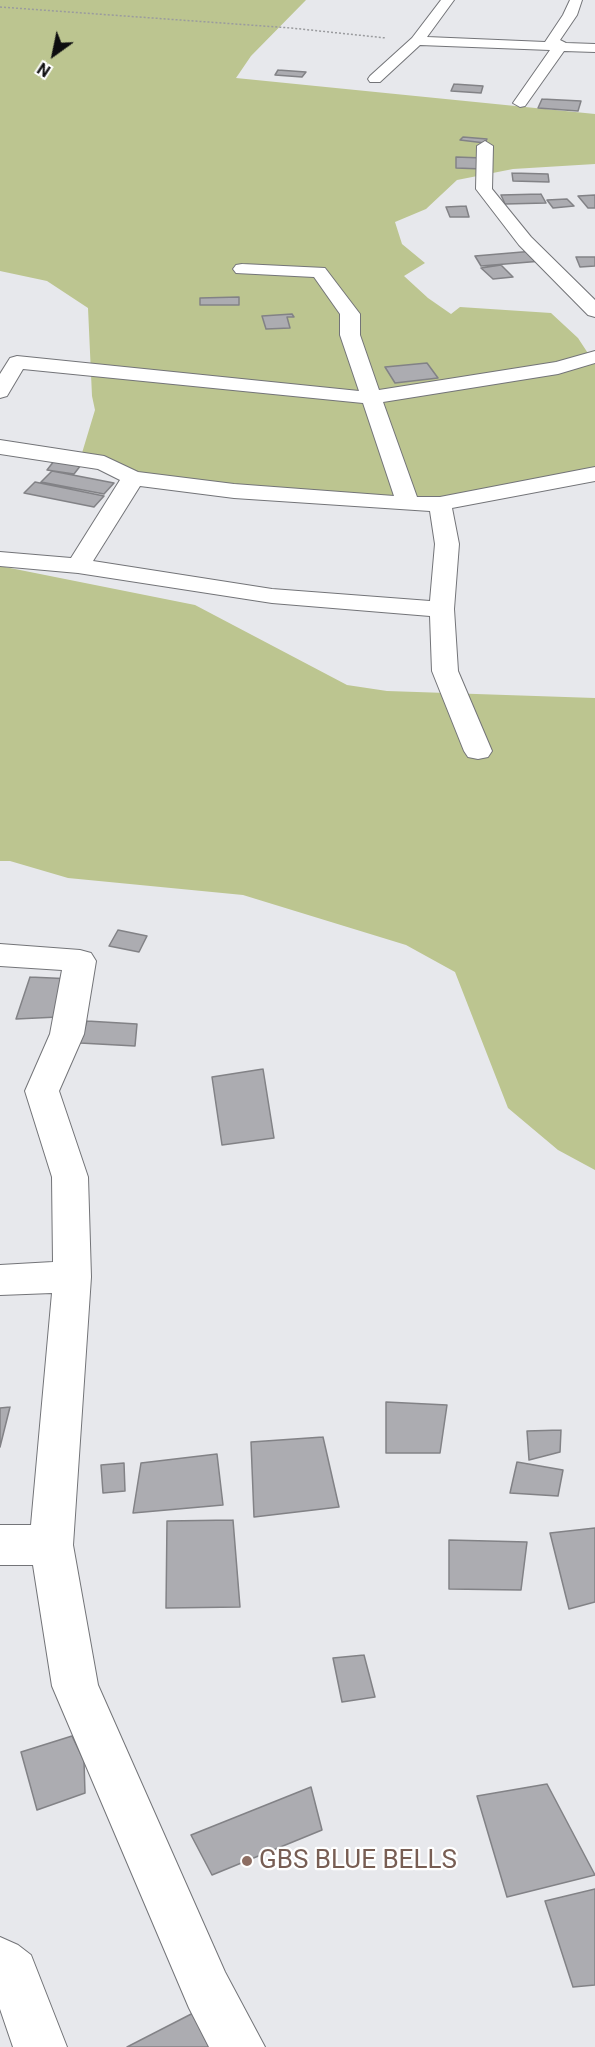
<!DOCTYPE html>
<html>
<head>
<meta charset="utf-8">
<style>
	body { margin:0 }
	#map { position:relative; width:595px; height:2047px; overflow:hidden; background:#e7e8ec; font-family:Roboto,sans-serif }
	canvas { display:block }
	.north { position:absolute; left:24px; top:24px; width:60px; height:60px; -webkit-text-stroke:4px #fff; paint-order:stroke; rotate:213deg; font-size:16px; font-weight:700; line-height:24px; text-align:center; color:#0d0d0f }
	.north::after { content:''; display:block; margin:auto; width:21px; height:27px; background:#0d0d0f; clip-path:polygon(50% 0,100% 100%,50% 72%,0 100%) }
</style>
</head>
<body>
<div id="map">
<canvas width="595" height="2047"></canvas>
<div class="north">N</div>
</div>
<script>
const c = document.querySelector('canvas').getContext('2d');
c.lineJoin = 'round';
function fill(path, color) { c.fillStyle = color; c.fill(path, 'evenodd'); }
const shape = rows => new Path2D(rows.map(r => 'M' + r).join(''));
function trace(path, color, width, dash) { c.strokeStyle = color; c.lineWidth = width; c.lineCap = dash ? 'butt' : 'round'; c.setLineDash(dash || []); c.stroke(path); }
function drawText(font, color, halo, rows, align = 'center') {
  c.font = font + ' Roboto,sans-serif'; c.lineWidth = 4.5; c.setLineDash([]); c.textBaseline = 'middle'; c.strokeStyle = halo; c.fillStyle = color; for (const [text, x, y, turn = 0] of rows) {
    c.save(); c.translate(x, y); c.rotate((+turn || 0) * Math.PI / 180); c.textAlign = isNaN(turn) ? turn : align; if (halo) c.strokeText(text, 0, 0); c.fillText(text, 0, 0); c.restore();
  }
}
const green = shape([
	[0,0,306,0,251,56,236,78,595,114,595,164,513,169,457,180,426,209,395,222,402,244,425,263,404,276,428,298,451,314,460,307,551,313,578,338,595,364,595,472,485,500,358,504,137,472,82,453,95,410,92,396,88,308,47,281,0,271],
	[0,566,195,605,347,685,387,691,595,698,595,1170,558,1150,508,1108,455,972,406,945,243,895,68,878,10,861,0,861]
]);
const building = shape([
	[278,70,306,72,302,77,275,75,278,70],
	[454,84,483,86,481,93,451,91,454,84],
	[542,99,581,101,578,111,538,108,542,99],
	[463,137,487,139,485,143,460,140,463,137],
	[456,157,483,158,483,169,456,168,456,157],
	[512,173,548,174,549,182,513,181,512,173],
	[541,194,546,203,505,204,501,195,541,194],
	[595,195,595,208,588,208,578,196,595,195],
	[567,199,574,206,553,208,547,200,567,199],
	[466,206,469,217,450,217,446,207,466,206],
	[534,251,542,261,481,266,475,256,534,251],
	[576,257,595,257,595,266,580,267,576,257],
	[501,265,513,277,493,279,481,268,501,265],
	[239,297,239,305,200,305,200,298,239,297],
	[292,314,294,317,287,317,290,328,266,329,262,316,292,314],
	[427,363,438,378,395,383,385,367,427,363],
	[54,461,81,465,74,474,47,470,54,461],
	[52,471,114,483,104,494,41,482,52,471],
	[35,482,104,496,94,507,24,493,35,482],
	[118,930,147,936,139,952,109,946,118,930],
	[30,977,73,979,58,1017,16,1019,30,977],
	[87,1021,137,1024,135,1046,80,1043,87,1021],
	[263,1069,274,1138,222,1145,212,1077,263,1069],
	[386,1402,447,1405,440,1453,386,1453,386,1402],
	[10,1407,0,1447,0,1408,10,1407],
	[561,1430,560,1452,529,1460,527,1431,561,1430],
	[323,1437,339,1507,254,1517,251,1442,323,1437],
	[217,1454,223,1505,133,1513,141,1463,217,1454],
	[517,1462,563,1470,558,1496,510,1493,517,1462],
	[124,1463,125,1491,103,1493,101,1465,124,1463],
	[233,1520,240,1607,166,1608,167,1521,233,1520],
	[595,1528,595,1602,569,1609,550,1533,595,1528],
	[449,1540,527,1542,521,1590,449,1589,449,1540],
	[364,1655,375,1697,342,1702,333,1658,364,1655],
	[72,1736,84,1761,85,1793,37,1810,21,1752,72,1736],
	[547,1784,595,1875,507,1897,477,1796,547,1784],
	[311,1787,322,1830,212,1875,191,1835,311,1787],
	[595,1889,595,1985,573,1987,545,1901,595,1889],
	[201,2009,221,2047,127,2047,201,2009]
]);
const path = shape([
	[0,7,291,28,386,38]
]);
const minor = shape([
	[441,0,454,0,427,37,545,42,563,15,570,0,582,0,577,15,560,40,566,43,595,44,595,52,564,51,525,106,520,107,513,103,550,50,420,45,380,82,370,82,368,79,370,76,412,38,441,0],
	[485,141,493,146,492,189,531,237,595,300,595,317,588,315,519,245,476,189,477,146,485,141],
	[242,264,325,268,360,314,360,335,379,390,556,362,595,351,595,363,558,374,383,402,417,497,440,497,595,467,595,481,452,508,459,544,454,609,458,671,492,751,488,757,478,759,468,757,464,751,432,671,430,616,272,603,78,573,0,566,0,552,71,558,120,480,98,469,0,454,0,440,104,456,138,472,234,484,394,496,363,403,23,369,7,396,0,398,0,374,10,358,17,356,359,391,340,335,340,314,314,277,236,273,233,269,236,265,242,264],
	[140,486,234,498,430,511,435,544,430,601,272,589,93,561,140,486],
	[0,944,80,950,91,953,96,961,84,1034,59,1091,88,1177,91,1277,73,1545,98,1685,225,1972,265,2047,209,2047,189,2008,52,1686,33,1565,0,1565,0,1525,31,1525,52,1293,0,1295,0,1265,53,1262,52,1177,25,1091,50,1034,62,970,0,966,0,944],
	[0,1937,18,1945,31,1955,67,2047,13,2047,0,2009,0,1937]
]);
const markers = [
	[247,1861,6,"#8d6e63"]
];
const nearEducationnames = [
	["GBS BLUE BELLS",259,1861]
];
fill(green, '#bcc590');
fill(building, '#acacb1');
trace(building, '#828286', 1.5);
trace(minor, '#737478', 2);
trace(path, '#9a9b9e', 1.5, [2, 2]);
fill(minor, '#fff');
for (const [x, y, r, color] of markers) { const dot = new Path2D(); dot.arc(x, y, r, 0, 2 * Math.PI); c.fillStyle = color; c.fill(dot); trace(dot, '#fff', 2); }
drawText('26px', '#785e54', '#fff', nearEducationnames, 'left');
</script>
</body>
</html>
